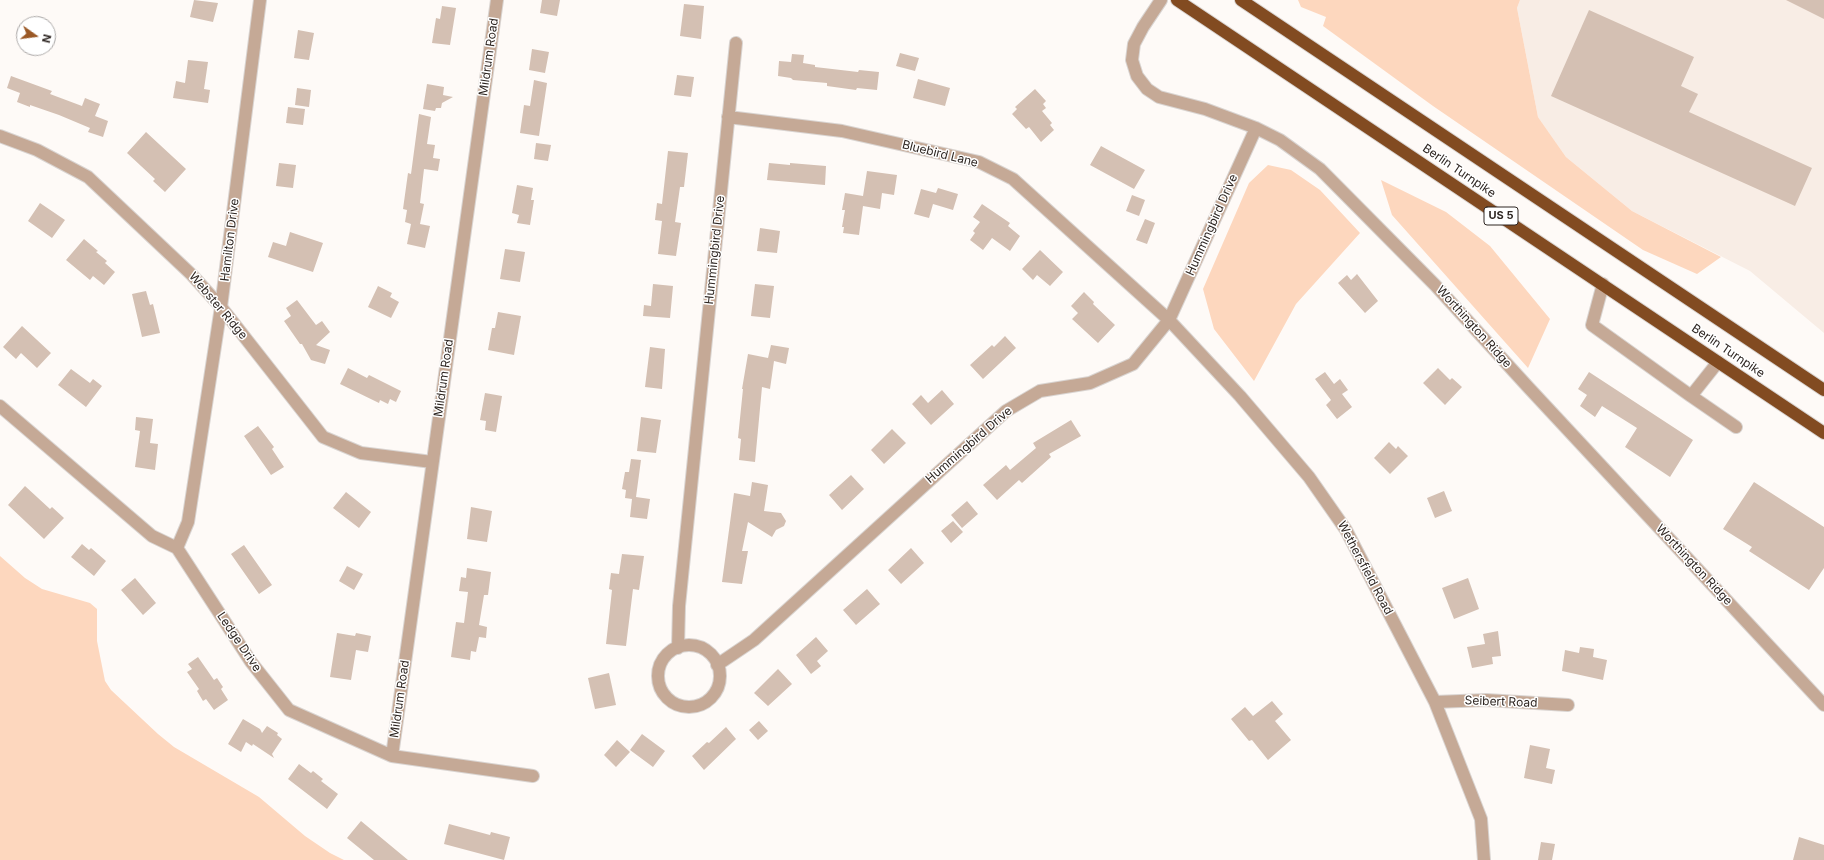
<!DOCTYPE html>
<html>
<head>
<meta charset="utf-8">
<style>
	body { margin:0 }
	#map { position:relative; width:1824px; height:860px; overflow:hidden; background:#fefaf7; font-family:Inter,sans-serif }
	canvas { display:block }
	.north { position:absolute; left:16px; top:16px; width:40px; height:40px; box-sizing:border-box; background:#fff; border:1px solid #aba8a7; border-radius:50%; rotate:104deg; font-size:11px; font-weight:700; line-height:16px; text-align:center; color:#2e2622 }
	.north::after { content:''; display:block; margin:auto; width:14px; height:18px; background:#9a5825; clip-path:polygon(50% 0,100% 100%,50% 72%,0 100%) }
</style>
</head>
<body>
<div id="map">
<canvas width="1824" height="860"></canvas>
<div class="north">N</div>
</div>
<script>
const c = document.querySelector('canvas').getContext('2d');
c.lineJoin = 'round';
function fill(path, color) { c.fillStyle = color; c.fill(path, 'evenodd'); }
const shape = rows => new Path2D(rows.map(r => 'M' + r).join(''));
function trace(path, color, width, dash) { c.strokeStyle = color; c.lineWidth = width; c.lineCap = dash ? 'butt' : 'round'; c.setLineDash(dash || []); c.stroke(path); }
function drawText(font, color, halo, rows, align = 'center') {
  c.font = font + ' Inter,sans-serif'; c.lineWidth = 3; c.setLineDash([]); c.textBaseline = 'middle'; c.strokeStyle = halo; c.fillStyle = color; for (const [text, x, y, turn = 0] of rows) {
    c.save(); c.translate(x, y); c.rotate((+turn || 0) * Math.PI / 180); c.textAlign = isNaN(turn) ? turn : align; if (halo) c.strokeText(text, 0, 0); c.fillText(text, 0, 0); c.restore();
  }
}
const built = shape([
	[1520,0,1824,0,1824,333,1750,271,1632,211,1566,157,1538,117,1517,8]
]);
const green = shape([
	[1298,0,1520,0,1517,8,1538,117,1566,157,1632,211,1721,257,1697,274,1643,250,1433,106,1323,26,1326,17,1301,7],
	[1268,165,1291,170,1320,190,1360,233,1296,304,1254,381,1214,329,1203,289,1249,183],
	[1381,180,1446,212,1490,246,1550,319,1528,368,1392,215],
	[0,556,25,578,42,589,90,603,97,609,97,641,105,681,111,690,158,734,174,747,259,797,305,836,330,853,344,860,0,860]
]);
const building = shape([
	[194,0,218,3,213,22,190,17],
	[542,0,560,0,557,16,540,13],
	[1786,0,1824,0,1824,19],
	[684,4,704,6,701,39,680,36],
	[442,6,456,8,450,45,432,43,436,18,440,19],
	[1589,10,1694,57,1681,86,1698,94,1689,112,1812,168,1795,206,1551,96],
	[298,30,314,33,309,60,294,58],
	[532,49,549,52,545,73,529,70],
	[900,53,919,58,915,71,896,66],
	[792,54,804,55,803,63,815,65,815,67,858,72,859,70,879,72,877,90,857,88,856,90,827,86,827,83,793,80,791,78,778,76,779,61,791,62],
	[188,60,208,62,204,89,210,90,208,103,173,98,176,81,185,83],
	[677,75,694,77,691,97,674,95],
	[11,76,52,91,50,94,82,106,85,98,100,104,95,116,108,121,103,137,88,132,90,128,59,115,30,105,30,107,17,102,20,93,7,88],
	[918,79,950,88,945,106,913,98],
	[534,80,547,83,539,136,520,133,524,105,530,106],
	[427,84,444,87,443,95,453,97,442,103,441,108,436,108,435,111,423,109],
	[297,88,311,90,309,107,295,105],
	[1035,89,1046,101,1043,104,1046,108,1042,111,1052,123,1050,125,1054,130,1041,142,1029,127,1026,129,1012,114,1017,109,1015,107],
	[288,107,305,109,303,125,286,123],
	[419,114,431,117,427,144,435,145,433,158,440,159,438,171,424,169,420,203,424,204,420,224,430,226,425,248,407,244,411,224,405,222,407,210,403,209,408,173,411,174],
	[146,132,186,169,165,192,153,181,155,179,127,153],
	[536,143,551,145,548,161,534,159],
	[1101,146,1145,170,1134,189,1090,165],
	[668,151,688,153,684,187,680,187,675,222,681,223,676,256,658,254,662,221,655,220,657,203,662,204],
	[279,163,296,165,293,188,276,186],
	[769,163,790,165,790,163,826,166,825,185,767,180],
	[867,171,897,175,894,195,882,193,880,209,863,206,859,235,843,233,844,227,842,227,845,210,842,210,845,193,863,196],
	[517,185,533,188,531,200,534,200,530,225,517,223,519,215,512,213],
	[938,188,958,194,953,210,933,204,929,218,914,214,921,189,936,193],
	[1132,195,1145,200,1139,216,1126,211],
	[40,203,65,220,52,238,28,221],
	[982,204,1010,223,1008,226,1020,236,1010,251,992,238,983,250,970,240,975,233,973,231,980,222,973,217],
	[1145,219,1155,223,1147,244,1136,240],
	[760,228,780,231,777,253,757,251],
	[290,232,323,243,313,272,268,257,273,242,286,246],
	[84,239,98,251,96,252,107,261,105,263,115,272,104,285,93,276,90,280,66,260],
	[505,249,525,252,520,282,500,279],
	[1040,250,1063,272,1050,286,1037,275,1033,280,1022,269],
	[1357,274,1378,301,1365,313,1338,283,1347,275,1351,280],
	[653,284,673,286,670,318,643,316,644,305,651,306],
	[755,284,774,286,770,318,751,316],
	[378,286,392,293,390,297,399,302,391,318,368,307],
	[146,291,150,305,153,304,160,333,142,337,132,294],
	[1084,292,1094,302,1093,304,1115,325,1098,343,1072,319,1078,313,1071,306],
	[297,300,316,325,322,321,330,332,316,345,330,350,325,364,311,360,302,344,300,344,284,321,291,316,286,308],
	[498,312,521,316,514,355,488,350,492,328,495,328],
	[22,326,51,353,37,368,21,353,16,359,3,347],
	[1005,336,1016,348,983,379,970,365,992,345,994,347],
	[771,345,789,348,786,364,774,361,770,389,762,387,755,462,739,460,741,439,738,438,743,389,742,389,748,354,768,358],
	[650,347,665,349,662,389,645,387],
	[348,368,367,378,369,375,401,391,396,402,390,399,388,404,380,400,379,403,340,384],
	[1438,368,1450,380,1452,378,1462,387,1445,405,1423,383],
	[71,369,90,383,93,379,102,386,86,407,58,385],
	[1325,372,1334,384,1340,379,1348,390,1342,394,1352,407,1337,419,1326,405,1331,400,1315,379],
	[1589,372,1693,440,1670,477,1625,447,1637,428,1602,406,1595,417,1580,406,1587,395,1578,389],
	[942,390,954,404,931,425,912,404,921,395,928,403],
	[485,393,502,396,496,432,485,430,486,421,480,420],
	[136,417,153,419,150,443,158,444,155,470,135,467,140,431,135,430],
	[641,417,661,420,656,453,637,451],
	[1071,420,1081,436,1049,454,1051,457,1022,483,1019,480,997,500,983,485,1006,465,1010,470,1036,448,1033,443],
	[258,426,274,447,272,449,284,467,271,475,244,436],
	[892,429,906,443,884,464,871,450],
	[1389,442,1396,449,1398,446,1408,456,1390,474,1374,458],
	[631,459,641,460,636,497,650,499,647,519,630,517,632,499,625,498,626,490,622,489,625,472,629,472],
	[851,475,864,489,842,510,829,495],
	[752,482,768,485,764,511,781,513,786,521,784,526,776,530,772,537,748,522,742,551,748,551,742,584,722,582,734,493,750,496],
	[1754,482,1824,527,1824,568,1809,590,1749,551,1752,547,1723,529],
	[25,486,50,509,52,507,64,518,44,539,8,505],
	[1444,491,1452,511,1435,518,1427,498],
	[346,492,371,512,359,528,333,508],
	[967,501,978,514,962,528,951,515],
	[471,507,492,511,487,542,467,539],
	[953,521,963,532,951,543,941,531],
	[82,544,89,550,91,548,106,561,94,576,71,557],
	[244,545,272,585,259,594,231,554],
	[911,548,924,563,901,584,888,570],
	[622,554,644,556,639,590,633,589,626,646,606,644,612,590,609,589,611,573,619,574],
	[347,566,363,574,354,590,339,581],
	[467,568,491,572,488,595,484,595,479,625,487,627,486,638,479,637,476,652,471,651,470,660,451,657,456,622,464,623,468,592,459,591,461,577,466,578],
	[135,578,156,603,143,615,121,590],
	[1468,578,1479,609,1454,619,1442,588],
	[867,589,880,604,856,625,843,610],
	[1498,631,1501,656,1492,657,1493,664,1472,668,1467,647,1485,644,1483,634],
	[337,633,355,636,356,633,371,636,368,652,356,650,351,680,330,677],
	[816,637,828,651,817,661,821,666,811,674,796,655],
	[1580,647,1594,649,1593,657,1607,660,1603,680,1562,671,1565,650,1579,653],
	[198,657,214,680,217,678,223,687,221,689,228,700,214,710,206,699,203,701,197,691,199,689,187,672,192,669,188,664],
	[778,669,792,684,768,706,754,693],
	[609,673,616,705,595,709,588,678],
	[1272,701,1283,714,1275,721,1291,740,1268,760,1252,740,1249,741,1231,719,1245,707,1253,716],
	[243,719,260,729,262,733,267,726,278,733,277,735,282,739,272,754,274,758,253,744,252,746,246,742,241,752,228,744],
	[759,721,768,731,758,740,749,730],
	[726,727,736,739,704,770,692,756,707,742,709,743],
	[642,734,665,751,653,767,630,750],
	[617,740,630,752,616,767,604,755],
	[1530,745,1550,749,1546,768,1555,770,1552,784,1524,778],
	[299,764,311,773,313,771,323,779,321,781,338,794,327,809,288,779],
	[361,821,408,860,374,860,347,838],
	[449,824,490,835,491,832,510,837,504,860,444,844],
	[1799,837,1824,845,1824,860,1793,860],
	[1541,842,1555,844,1552,860,1538,860]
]);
const minor = shape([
	[1161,0,1143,27,1134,44,1132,60,1137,76,1147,89,1159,97,1205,109,1256,128,1280,140,1320,169,1435,285,1528,387,1824,705],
	[728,117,842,131,979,162,1013,179,1169,320,1240,396,1309,477,1346,530,1435,702,1481,819,1484,860],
	[0,136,37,150,88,177,192,275,221,307,323,437,361,453,432,462],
	[1603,284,1592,325,1691,396,1718,362],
	[1691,396,1736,427],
	[0,406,152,536,177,548,251,662,289,710,392,756,533,776],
	[177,548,188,522,221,307,260,0],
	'658 676a31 31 0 1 1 62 0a31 31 0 1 1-62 0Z',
	[678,648,679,606,736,43],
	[717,665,754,640,1006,411,1040,391,1090,383,1133,364,1169,320,1256,128],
	[1435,702,1486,700,1568,705],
	[392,756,497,0]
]);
const highway = shape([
	[1177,0,1824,433],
	[1241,0,1824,390]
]);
const shields = [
	[1501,216,34]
];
const shieldNames = [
	["US 5",1501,216]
];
const streetNames = [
	["Mildrum Road",489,57,-82],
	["Bluebird Lane",940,154,14],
	["Berlin Turnpike",1459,171,34],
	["Hummingbird Drive",1212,225,-66],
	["Hamilton Drive",230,240,-83],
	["Hummingbird Drive",715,250,-84],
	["Webster Ridge",218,306,50],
	["Worthington Ridge",1474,327,48],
	["Berlin Turnpike",1728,351,34],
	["Mildrum Road",444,378,-82],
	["Hummingbird Drive",969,445,-41],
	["Worthington Ridge",1694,565,47],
	["Wethersfield Road",1365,568,62],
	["Ledge Drive",239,642,56],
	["Mildrum Road",400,699,-82],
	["Seibert Road",1501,702,2]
];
fill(built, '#f8ede5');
fill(green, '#fdd7be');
fill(building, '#d4c0b3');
trace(minor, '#d9d4d1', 14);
trace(highway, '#d9d4d1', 14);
trace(minor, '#c5a996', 12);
trace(highway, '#824b21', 12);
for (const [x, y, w] of shields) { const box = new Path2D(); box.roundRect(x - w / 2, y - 9, w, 18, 3); c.fillStyle = '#fff'; c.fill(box); trace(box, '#2e2622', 1); }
drawText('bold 11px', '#2e2622', null, shieldNames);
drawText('12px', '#2e2622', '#fff', streetNames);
</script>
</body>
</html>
